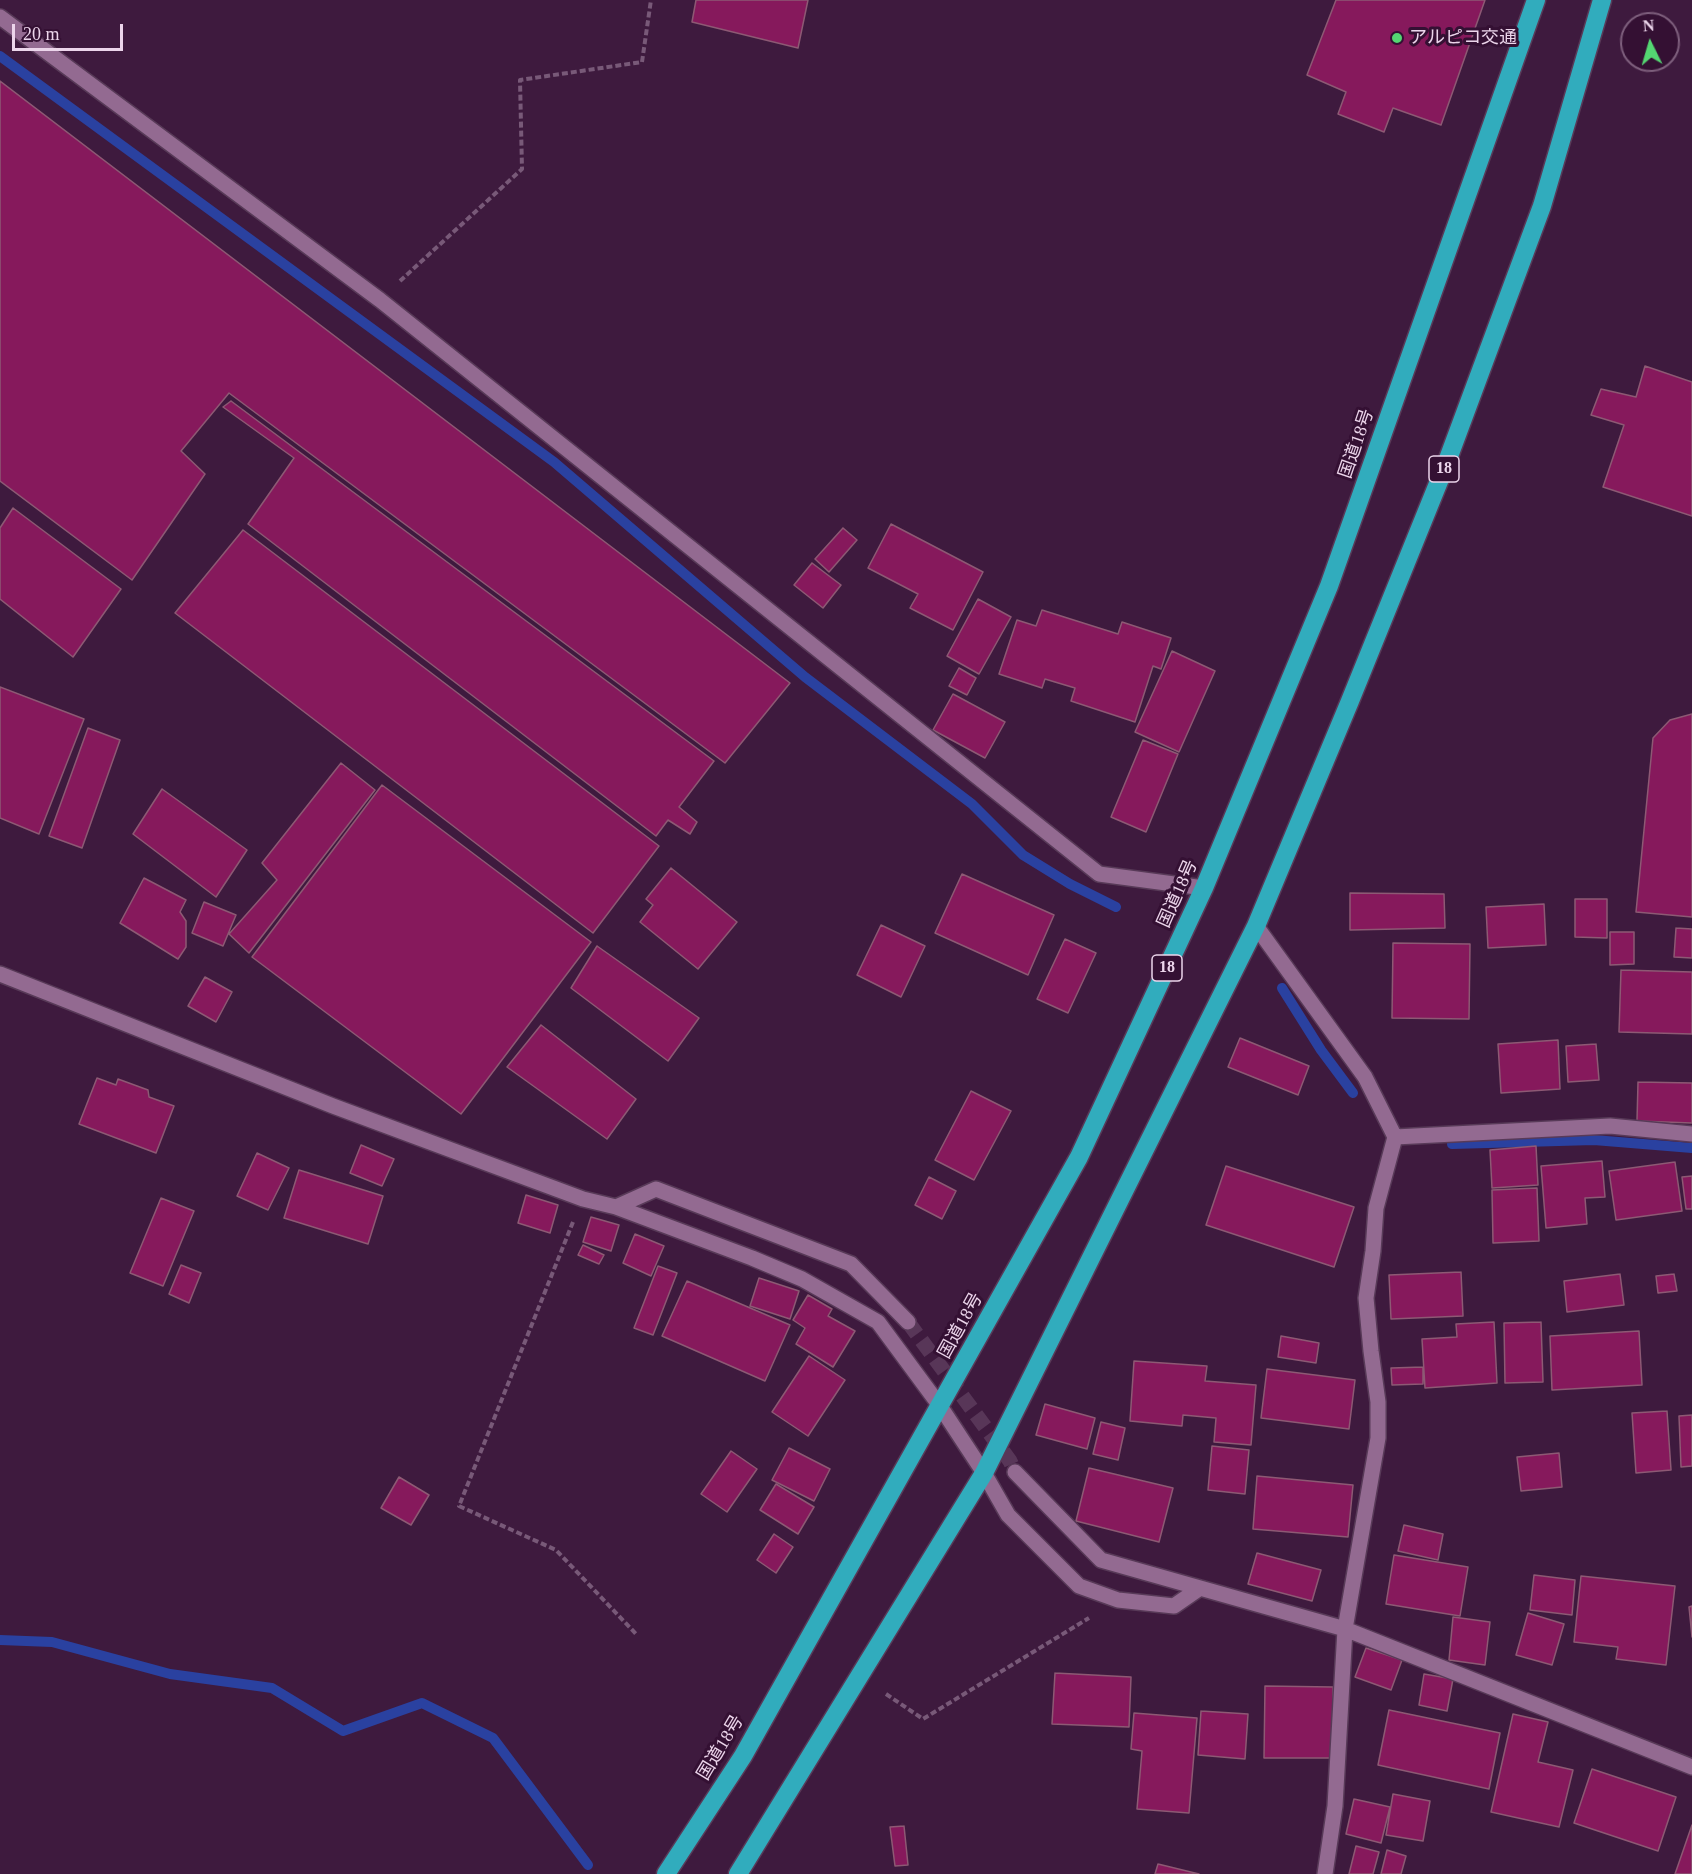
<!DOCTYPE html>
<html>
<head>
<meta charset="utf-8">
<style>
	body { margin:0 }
	#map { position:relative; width:1692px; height:1874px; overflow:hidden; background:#3e1a3e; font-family:"Times New Roman",serif }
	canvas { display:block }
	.north { position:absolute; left:1620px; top:12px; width:60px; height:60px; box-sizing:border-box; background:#341033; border:2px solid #7e5f7d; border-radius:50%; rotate:355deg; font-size:16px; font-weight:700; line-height:24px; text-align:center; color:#ecd5eb }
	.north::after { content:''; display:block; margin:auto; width:21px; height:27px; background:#54d672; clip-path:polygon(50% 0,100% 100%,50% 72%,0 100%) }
	.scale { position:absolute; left:12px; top:24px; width:111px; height:27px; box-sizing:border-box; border:3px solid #ecd5eb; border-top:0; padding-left:8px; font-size:18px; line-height:21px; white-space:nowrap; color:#ecd5eb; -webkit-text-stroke:4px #341033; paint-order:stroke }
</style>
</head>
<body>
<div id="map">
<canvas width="1692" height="1874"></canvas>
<div class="north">N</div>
<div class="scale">20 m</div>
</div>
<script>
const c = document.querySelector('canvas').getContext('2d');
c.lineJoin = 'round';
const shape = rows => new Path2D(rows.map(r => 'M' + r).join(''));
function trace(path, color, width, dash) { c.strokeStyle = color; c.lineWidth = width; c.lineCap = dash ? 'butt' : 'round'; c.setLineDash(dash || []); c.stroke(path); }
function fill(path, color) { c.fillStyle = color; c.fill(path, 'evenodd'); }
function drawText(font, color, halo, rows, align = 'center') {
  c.font = font + ' "Times New Roman","Noto Sans JP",serif'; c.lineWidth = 6; c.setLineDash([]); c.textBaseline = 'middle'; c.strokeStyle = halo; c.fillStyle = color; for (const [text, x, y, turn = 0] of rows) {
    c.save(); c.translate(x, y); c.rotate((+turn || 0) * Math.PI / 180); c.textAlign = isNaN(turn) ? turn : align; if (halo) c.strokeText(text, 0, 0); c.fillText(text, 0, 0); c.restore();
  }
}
const stream = shape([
	[0,56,554,462,805,677,972,804,1023,855,1070,884,1116,907],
	[1282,988,1321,1050,1353,1093],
	[1452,1144,1594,1140,1692,1148],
	[0,1640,52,1642,170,1674,272,1688,343,1731,422,1703,493,1738,588,1865]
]);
const building = shape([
	[696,0,808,0,798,48,692,22,696,0],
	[1336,0,1485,0,1441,125,1393,108,1384,132,1338,114,1346,92,1307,75,1336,0],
	[0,81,790,683,725,763,229,393,181,451,205,474,132,580,0,481,0,81],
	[1645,366,1692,382,1692,516,1603,487,1624,425,1591,415,1601,389,1636,397,1645,366],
	[231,401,714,761,679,807,697,822,690,834,668,820,656,836,248,524,294,458,223,407,231,401],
	[13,508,121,589,73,657,0,599,0,528,13,508],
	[891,524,983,572,953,630,910,608,918,594,868,568,891,524],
	[843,528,857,540,829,572,815,559,843,528],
	[243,530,659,846,593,933,175,613,243,530],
	[812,563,841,585,823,608,794,585,812,563],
	[978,599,1011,617,979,674,947,656,978,599],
	[1042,610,1118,634,1122,622,1171,638,1161,669,1153,666,1135,722,1071,701,1075,688,1045,679,1042,688,999,674,1017,620,1036,626,1042,610],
	[1172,651,1215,671,1179,752,1135,732,1172,651],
	[959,668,976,678,967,695,949,686,959,668],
	[0,687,84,719,39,834,0,818,0,687],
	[953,694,1005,722,985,758,933,730,953,694],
	[1692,714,1692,917,1636,912,1653,738,1670,720,1692,714],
	[88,728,120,740,82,848,49,836,88,728],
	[1143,740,1178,754,1146,832,1111,817,1143,740],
	[341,763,375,790,249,953,229,934,277,880,262,863,341,763],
	[382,785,591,942,461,1114,252,957,382,785],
	[162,789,247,850,216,897,133,834,162,789],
	[671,868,737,922,698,969,640,922,653,905,646,899,671,868],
	[962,874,1054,915,1028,975,935,933,962,874],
	[144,878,186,900,180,912,186,921,186,947,178,959,120,923,144,878],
	[1350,893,1444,894,1445,928,1350,930,1350,893],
	[1575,899,1607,899,1607,938,1575,937,1575,899],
	[204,902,236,915,223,946,192,933,204,902],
	[1544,904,1546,945,1488,948,1486,907,1544,904],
	[881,925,925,946,901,997,857,975,881,925],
	[1676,928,1692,929,1692,958,1674,957,1676,928],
	[1610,932,1634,932,1634,964,1610,965,1610,932],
	[1065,939,1096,953,1068,1013,1037,999,1065,939],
	[1393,943,1470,944,1469,1019,1392,1018,1393,943],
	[597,946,699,1018,668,1061,571,988,597,946],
	[1621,970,1692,972,1692,1034,1619,1032,1621,970],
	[205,977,232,992,216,1022,188,1006,205,977],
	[541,1025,636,1099,607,1139,507,1067,541,1025],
	[1240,1038,1309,1066,1298,1095,1228,1067,1240,1038],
	[1558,1040,1560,1089,1501,1093,1498,1044,1558,1040],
	[1596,1044,1599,1080,1568,1082,1566,1046,1596,1044],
	[97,1078,116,1085,118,1079,148,1090,149,1097,174,1106,156,1153,79,1124,97,1078],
	[1638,1082,1692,1083,1692,1123,1637,1121,1638,1082],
	[971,1091,1011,1111,974,1180,935,1160,971,1091],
	[361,1145,394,1159,382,1186,350,1173,361,1145],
	[1536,1146,1538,1185,1492,1188,1490,1150,1536,1146],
	[257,1153,289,1168,268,1210,237,1196,257,1153],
	[1602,1161,1605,1197,1585,1198,1587,1224,1546,1228,1541,1166,1602,1161],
	[1675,1162,1682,1211,1616,1220,1609,1171,1675,1162],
	[1226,1166,1354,1207,1334,1267,1206,1225,1226,1166],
	[299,1170,383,1196,368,1244,284,1218,299,1170],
	[1692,1176,1692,1209,1686,1209,1682,1177,1692,1176],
	[929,1177,956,1191,942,1219,915,1205,929,1177],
	[1537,1188,1539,1241,1493,1243,1492,1190,1537,1188],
	[526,1195,558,1205,550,1233,518,1223,526,1195],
	[161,1198,194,1211,163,1286,130,1273,161,1198],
	[591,1217,619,1225,611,1251,583,1242,591,1217],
	[635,1234,664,1246,651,1276,623,1263,635,1234],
	[583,1245,604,1255,599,1264,578,1255,583,1245],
	[181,1265,201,1273,189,1303,169,1294,181,1265],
	[658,1266,677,1273,653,1335,634,1328,658,1266],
	[1461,1272,1463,1316,1391,1319,1389,1275,1461,1272],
	[1620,1274,1624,1305,1567,1312,1564,1281,1620,1274],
	[1674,1274,1677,1291,1658,1293,1656,1276,1674,1274],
	[759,1278,799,1291,790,1319,750,1306,759,1278],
	[687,1281,790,1325,765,1381,662,1336,687,1281],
	[808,1295,832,1309,828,1316,855,1331,833,1367,796,1344,805,1328,793,1320,808,1295],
	[1494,1322,1497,1383,1425,1388,1422,1339,1457,1337,1456,1324,1494,1322],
	[1541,1322,1543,1382,1505,1383,1504,1323,1541,1322],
	[1639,1331,1642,1385,1552,1390,1550,1336,1639,1331],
	[1281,1336,1319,1343,1316,1363,1278,1357,1281,1336],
	[809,1356,845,1380,808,1436,772,1412,809,1356],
	[1134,1361,1207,1366,1205,1381,1256,1385,1251,1445,1214,1442,1216,1418,1183,1415,1182,1426,1130,1421,1134,1361],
	[1423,1367,1423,1384,1392,1385,1391,1368,1423,1367],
	[1267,1369,1355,1380,1349,1429,1261,1418,1267,1369],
	[1045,1404,1095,1418,1087,1449,1036,1435,1045,1404],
	[1667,1411,1671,1470,1636,1473,1632,1413,1667,1411],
	[1692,1415,1692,1466,1681,1467,1679,1416,1692,1415],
	[1101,1422,1125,1428,1118,1460,1093,1454,1101,1422],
	[1212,1446,1249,1450,1245,1494,1208,1490,1212,1446],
	[789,1448,830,1469,814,1501,772,1480,789,1448],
	[731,1451,757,1469,727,1512,701,1494,731,1451],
	[1559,1453,1562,1487,1521,1491,1517,1457,1559,1453],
	[1089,1468,1173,1488,1159,1542,1076,1521,1089,1468],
	[1257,1476,1353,1485,1348,1537,1253,1529,1257,1476],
	[399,1477,429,1495,411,1525,381,1508,399,1477],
	[776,1484,814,1507,798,1534,760,1510,776,1484],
	[1404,1525,1443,1534,1438,1560,1398,1551,1404,1525],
	[774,1534,793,1547,776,1573,757,1560,774,1534],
	[1257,1553,1321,1570,1312,1601,1248,1584,1257,1553],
	[1394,1555,1468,1567,1460,1616,1386,1604,1394,1555],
	[1534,1575,1575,1580,1572,1615,1530,1610,1534,1575],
	[1581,1576,1675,1586,1666,1665,1616,1659,1618,1647,1574,1642,1581,1576],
	[1692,1606,1692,1637,1689,1607,1692,1606],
	[1528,1613,1564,1624,1552,1665,1516,1655,1528,1613],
	[1453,1617,1490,1622,1485,1665,1449,1660,1453,1617],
	[1366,1648,1402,1660,1391,1690,1355,1677,1366,1648],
	[1055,1673,1131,1677,1129,1727,1052,1724,1055,1673],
	[1424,1674,1453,1679,1447,1711,1419,1705,1424,1674],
	[1265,1686,1333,1687,1332,1758,1264,1758,1265,1686],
	[1389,1710,1500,1733,1489,1789,1378,1765,1389,1710],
	[1201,1711,1248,1714,1245,1759,1198,1755,1201,1711],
	[1134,1713,1197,1718,1189,1813,1137,1809,1142,1751,1131,1749,1134,1713],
	[1513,1714,1548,1722,1538,1762,1573,1770,1559,1827,1491,1812,1513,1714],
	[1592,1769,1676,1797,1658,1851,1574,1823,1592,1769],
	[1393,1794,1430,1801,1423,1841,1386,1835,1393,1794],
	[1354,1799,1390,1807,1381,1843,1346,1834,1354,1799],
	[1692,1825,1692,1874,1675,1874,1692,1825],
	[904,1826,908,1865,895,1866,890,1827,904,1826],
	[1356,1846,1379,1852,1373,1874,1349,1874,1356,1846],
	[1387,1850,1406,1856,1401,1874,1381,1874,1387,1850],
	[1158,1864,1199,1874,1155,1874,1158,1864]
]);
const minorTunnel = shape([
	[908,1322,1010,1461,1015,1472]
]);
const path = shape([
	[400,281,522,169,520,80,642,62,651,0],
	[573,1222,459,1506,556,1550,637,1635],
	[886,1694,923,1719,1089,1618]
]);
const minor = shape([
	[0,17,380,300,1099,874,1204,888],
	[1256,926,1365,1077,1395,1137,1376,1208,1373,1251,1366,1298,1371,1351,1378,1402,1378,1438,1345,1629,1335,1806,1325,1874],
	[0,974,333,1106,583,1199,616,1207,752,1258,802,1279,878,1322,940,1406,984,1473,1008,1515,1079,1586,1118,1600,1174,1606,1200,1588,1345,1629,1692,1767],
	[1395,1137,1610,1126,1692,1134],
	[616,1207,656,1189,851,1264,908,1322],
	[1015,1472,1101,1560,1200,1588]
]);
const highway = shape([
	[666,1874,743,1756,1079,1157,1204,888,1329,586,1536,0],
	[738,1874,984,1473,1256,926,1350,701,1448,459,1542,206,1602,0]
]);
const markers = [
	[1397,38,6,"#54d672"]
];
const shields = [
	[1444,469,30],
	[1167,968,30]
];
const shieldNames = [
	["18",1444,469],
	["18",1167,968]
];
const poiNames = [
	["アルピコ交通",1409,38]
];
const streetNames = [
	["国道18号",1357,444,-71],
	["国道18号",1178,894,-66],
	["国道18号",961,1326,-61],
	["国道18号",721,1748,-59]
];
trace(stream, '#2a41a0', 10);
fill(building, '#86195c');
trace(building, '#8d5974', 1.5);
trace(minorTunnel, '#583658', 15, [15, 8]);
trace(minor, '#583a58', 18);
trace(highway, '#583a58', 21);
trace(path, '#785978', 4, [6, 3]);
trace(minor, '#936a91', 15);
trace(highway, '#31acbd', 18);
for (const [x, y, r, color] of markers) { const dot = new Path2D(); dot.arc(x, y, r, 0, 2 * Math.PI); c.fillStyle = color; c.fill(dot); trace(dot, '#341033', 2); }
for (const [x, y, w] of shields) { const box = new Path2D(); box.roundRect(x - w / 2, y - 13, w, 26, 4.5); c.fillStyle = '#341033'; c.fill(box); trace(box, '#ecd5eb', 1.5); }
drawText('bold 16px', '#ecd5eb', null, shieldNames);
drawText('18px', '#ecd5eb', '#341033', poiNames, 'left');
drawText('18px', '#ecd5eb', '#341033', streetNames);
</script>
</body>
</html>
